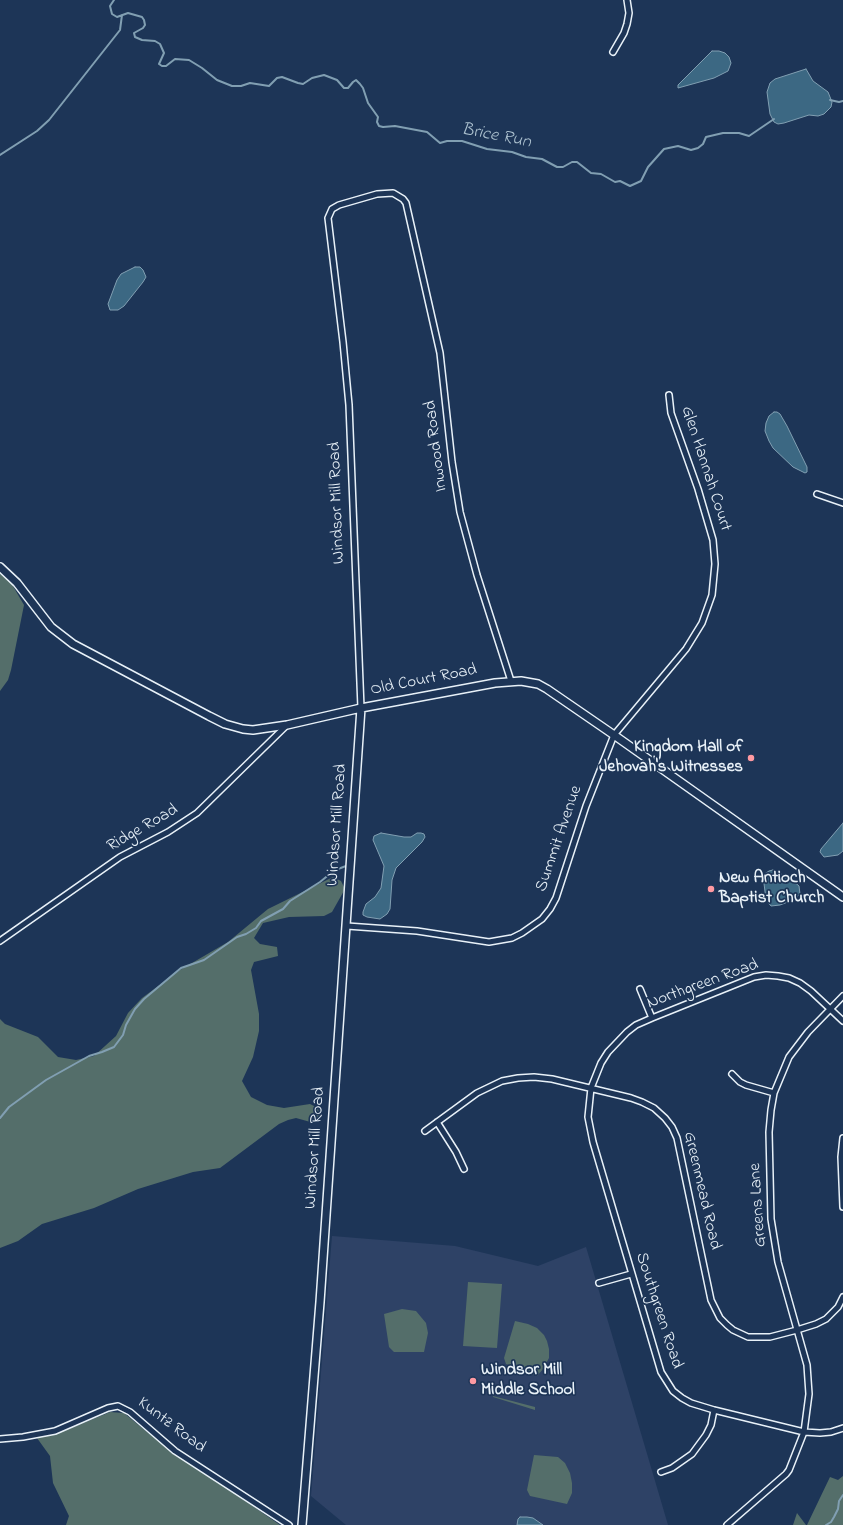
<!DOCTYPE html>
<html>
<head>
<meta charset="utf-8">
<style>
	body { margin:0 }
	canvas { display:block; background:#1d3557 }
</style>
</head>
<body>
<canvas width="843" height="1525"></canvas>
<script>
const c = document.querySelector('canvas').getContext('2d');
c.lineJoin = 'round';
function fill(path, color) { c.fillStyle = color; c.fill(path, 'evenodd'); }
const shape = rows => new Path2D(rows.map(r => 'M' + r).join(''));
function trace(path, color, width, dash) { c.strokeStyle = color; c.lineWidth = width; c.lineCap = dash ? 'butt' : 'round'; c.setLineDash(dash || []); c.stroke(path); }
function drawText(font, color, halo, rows, align = 'center') {
  c.font = font + ' "Indie Flower",sans-serif'; c.lineWidth = 3.5; c.setLineDash([]); c.textBaseline = 'middle'; c.strokeStyle = halo; c.fillStyle = color; for (const [text, x, y, turn = 0] of rows) {
    c.save(); c.translate(x, y); c.rotate((+turn || 0) * Math.PI / 180); c.textAlign = isNaN(turn) ? turn : align; if (halo) c.strokeText(text, 0, 0); c.fillText(text, 0, 0); c.restore();
  }
}
const built = shape([
	[332,1236,455,1246,538,1266,586,1247,668,1525,346,1525,311,1496]
]);
const green = shape([
	[0,572,10,581,24,605,11,670,8,680,0,691],
	[333,877,341,881,345,889,332,912,324,916,289,917,263,923,254,938,260,944,277,947,278,956,254,962,251,970,259,1014,259,1031,253,1057,242,1081,251,1097,267,1105,284,1108,310,1104,318,1108,320,1117,314,1123,296,1118,288,1120,279,1124,220,1168,193,1172,138,1189,94,1208,42,1224,18,1241,0,1248,0,1019,5,1024,38,1037,58,1057,76,1060,94,1056,116,1036,128,1013,142,998,180,970,228,942,268,909],
	[468,1282,502,1284,497,1348,463,1346],
	[402,1309,416,1311,426,1323,428,1333,424,1352,394,1352,389,1347,384,1314],
	[515,1321,528,1324,537,1328,544,1335,547,1341,549,1349,549,1358,543,1369,537,1376,506,1364,504,1358],
	[493,1396,535,1407,535,1410,493,1397],
	[110,1412,124,1413,152,1436,280,1525,66,1525,69,1516,53,1483,50,1456,37,1438,64,1431],
	[534,1455,558,1457,565,1463,570,1473,572,1483,572,1493,567,1504,530,1496,527,1490],
	[843,1476,843,1525,807,1525,830,1477,838,1480],
	[797,1513,806,1525,793,1525]
]);
const water = shape([
	[712,51,719,51,725,53,729,57,731,63,728,71,714,78,678,88,678,85,712,51],
	[806,69,813,81,828,92,832,102,831,107,824,114,818,116,809,115,784,123,778,124,774,122,770,114,767,92,770,83,775,79,806,69],
	[135,267,140,267,143,270,146,277,143,282,124,306,118,310,110,310,108,304,117,280,121,274,135,267],
	[774,412,777,412,780,414,787,426,807,467,807,472,805,473,793,467,773,448,769,441,765,431,766,423,769,416,774,412],
	[843,823,843,851,838,855,824,857,820,852,821,849,843,823],
	[381,833,404,837,411,837,417,833,421,833,424,834,425,837,422,842,396,868,392,880,390,909,387,914,380,919,367,917,363,915,363,912,366,904,375,897,381,888,384,866,373,840,374,836,381,833],
	[773,870,791,879,799,886,800,894,793,900,780,905,771,906,766,900,763,875,769,871,773,870],
	[520,1517,527,1517,533,1518,543,1525,517,1525,518,1519,520,1517]
]);
const stream = shape([
	[114,0,110,6,112,14,117,17,128,13,142,17,144,20,145,25,143,28,134,33,135,37,142,40,155,41,160,44,164,53,159,64,162,66,166,66,175,59,189,60,202,68,217,80,232,86,241,86,250,83,269,86,277,78,282,77,298,83,303,84,312,78,324,75,337,80,344,88,348,88,353,82,356,80,360,84,363,88,368,103,378,117,377,122,379,126,383,127,395,126,427,132,440,143,447,141,462,141,487,149,512,152,526,157,542,159,557,167,563,167,572,162,577,162,591,173,601,174,615,182,620,181,630,186,641,181,648,167,664,149,678,146,691,150,698,148,703,144,706,137,723,133,739,133,749,136,774,119],
	[830,100,839,102,843,101],
	[0,155,37,131,49,120,120,30,122,15],
	[0,1118,9,1107,46,1080,89,1056,102,1052,114,1047,123,1035,126,1025,135,1009,144,999,181,968,204,960,237,937,246,934,256,928,261,921,283,909,290,901,320,882,331,873,338,869,346,866],
	[826,1525,831,1522,834,1517,838,1509,839,1501,843,1495]
]);
const minor = shape([
	[613,52,624,33,627,24,629,13,627,0],
	[817,494,843,503],
	[361,708,349,405,343,342,328,218,332,209,339,205,377,194,393,193,403,199,406,203,440,353,452,462,460,512,477,575,511,681],
	[347,926,417,931,489,942,512,938,522,933,542,919,550,909,556,898,586,806,614,735,686,649,702,623,712,595,715,564,713,540,698,489,671,413,669,395],
	[0,941,120,857,168,832,197,813,287,725],
	[640,989,652,1018],
	[843,1021,811,991,800,983,789,978,778,976,766,975,754,977,652,1018,636,1025,627,1032,608,1052,601,1063,591,1088,588,1117,593,1142,661,1372,673,1391,682,1398,691,1403,714,1410,804,1432,820,1433,831,1432,843,1428],
	[732,1074,740,1082,746,1085,774,1093],
	[437,1122,456,1152,464,1169],
	[425,1131,477,1093,502,1081,518,1078,534,1077,552,1079,631,1098,642,1102,654,1108,665,1118,672,1127,677,1138,711,1300,720,1318,727,1325,733,1330,748,1337,770,1337,797,1330,816,1324,826,1319,838,1307,843,1297],
	[843,1138,841,1157,843,1207],
	[599,1283,631,1274],
	[0,1439,23,1437,55,1431,108,1408,118,1406,130,1412,175,1451,289,1525],
	[661,1472,672,1468,692,1454,706,1435,711,1425,714,1410],
	[727,1525,786,1474,789,1470,804,1432,809,1394,807,1365,778,1262,771,1219,769,1132,771,1110,774,1093,789,1057,808,1032,843,996]
]);
const secondary = shape([
	[0,567,17,583,51,627,73,644,209,716,225,724,243,729,253,730,287,725,361,708,495,683,521,681,538,684,547,689,614,735,843,897],
	[302,1525,320,1302,361,708]
]);
const markers = [
	[751,758,4,"#ff9aa2"],
	[711,889,4,"#ff9aa2"],
	[473,1381,4,"#ff9aa2"]
];
const streetNames = [
	["Inwood Road",437,446,-97],
	["Glen Hannah Court",705,469,72],
	["Windsor Mill Road",338,503,-92],
	["Old Court Road",424,681,-11],
	["Windsor Mill Road",338,825,-86],
	["Ridge Road",143,829,-30],
	["Summit Avenue",560,839,-71],
	["Northgreen Road",703,985,-20],
	["Windsor Mill Road",316,1148,-86],
	["Greenmead Road",701,1191,77],
	["Greens Lane",759,1205,-94],
	["Southgreen Road",658,1311,72],
	["Kuntz Road",171,1426,37]
];
const poiNames = [
	["Kingdom Hall of",743,748,"right"],
	["Jehovah's Witnesses",743,768,"right"],
	["New Antioch",719,879],
	["Baptist Church",719,899],
	["Windsor Mill",481,1371],
	["Middle School",481,1391]
];
const waterNames = [
	["Brice Run",496,137,11]
];
fill(built, '#2e4266');
fill(green, '#546e6a');
fill(water, '#3c6883');
trace(water, '#819fb2', 1);
trace(stream, '#819fb2', 2);
trace(minor, '#e8f1f8', 8);
trace(secondary, '#e8f1f8', 10);
trace(minor, '#1d3557', 5);
trace(secondary, '#1d3557', 7);
for (const [x, y, r, color] of markers) { const dot = new Path2D(); dot.arc(x, y, r, 0, 2 * Math.PI); c.fillStyle = color; c.fill(dot); trace(dot, '#1d3557', 1.5); }
drawText('17px', '#e8f1f8', '#1d3557', streetNames);
drawText('bold 17px', '#e8f1f8', '#1d3557', poiNames, 'left');
drawText('italic 18px', '#acc1cf', '#1d3557', waterNames);
</script>
</body>
</html>
